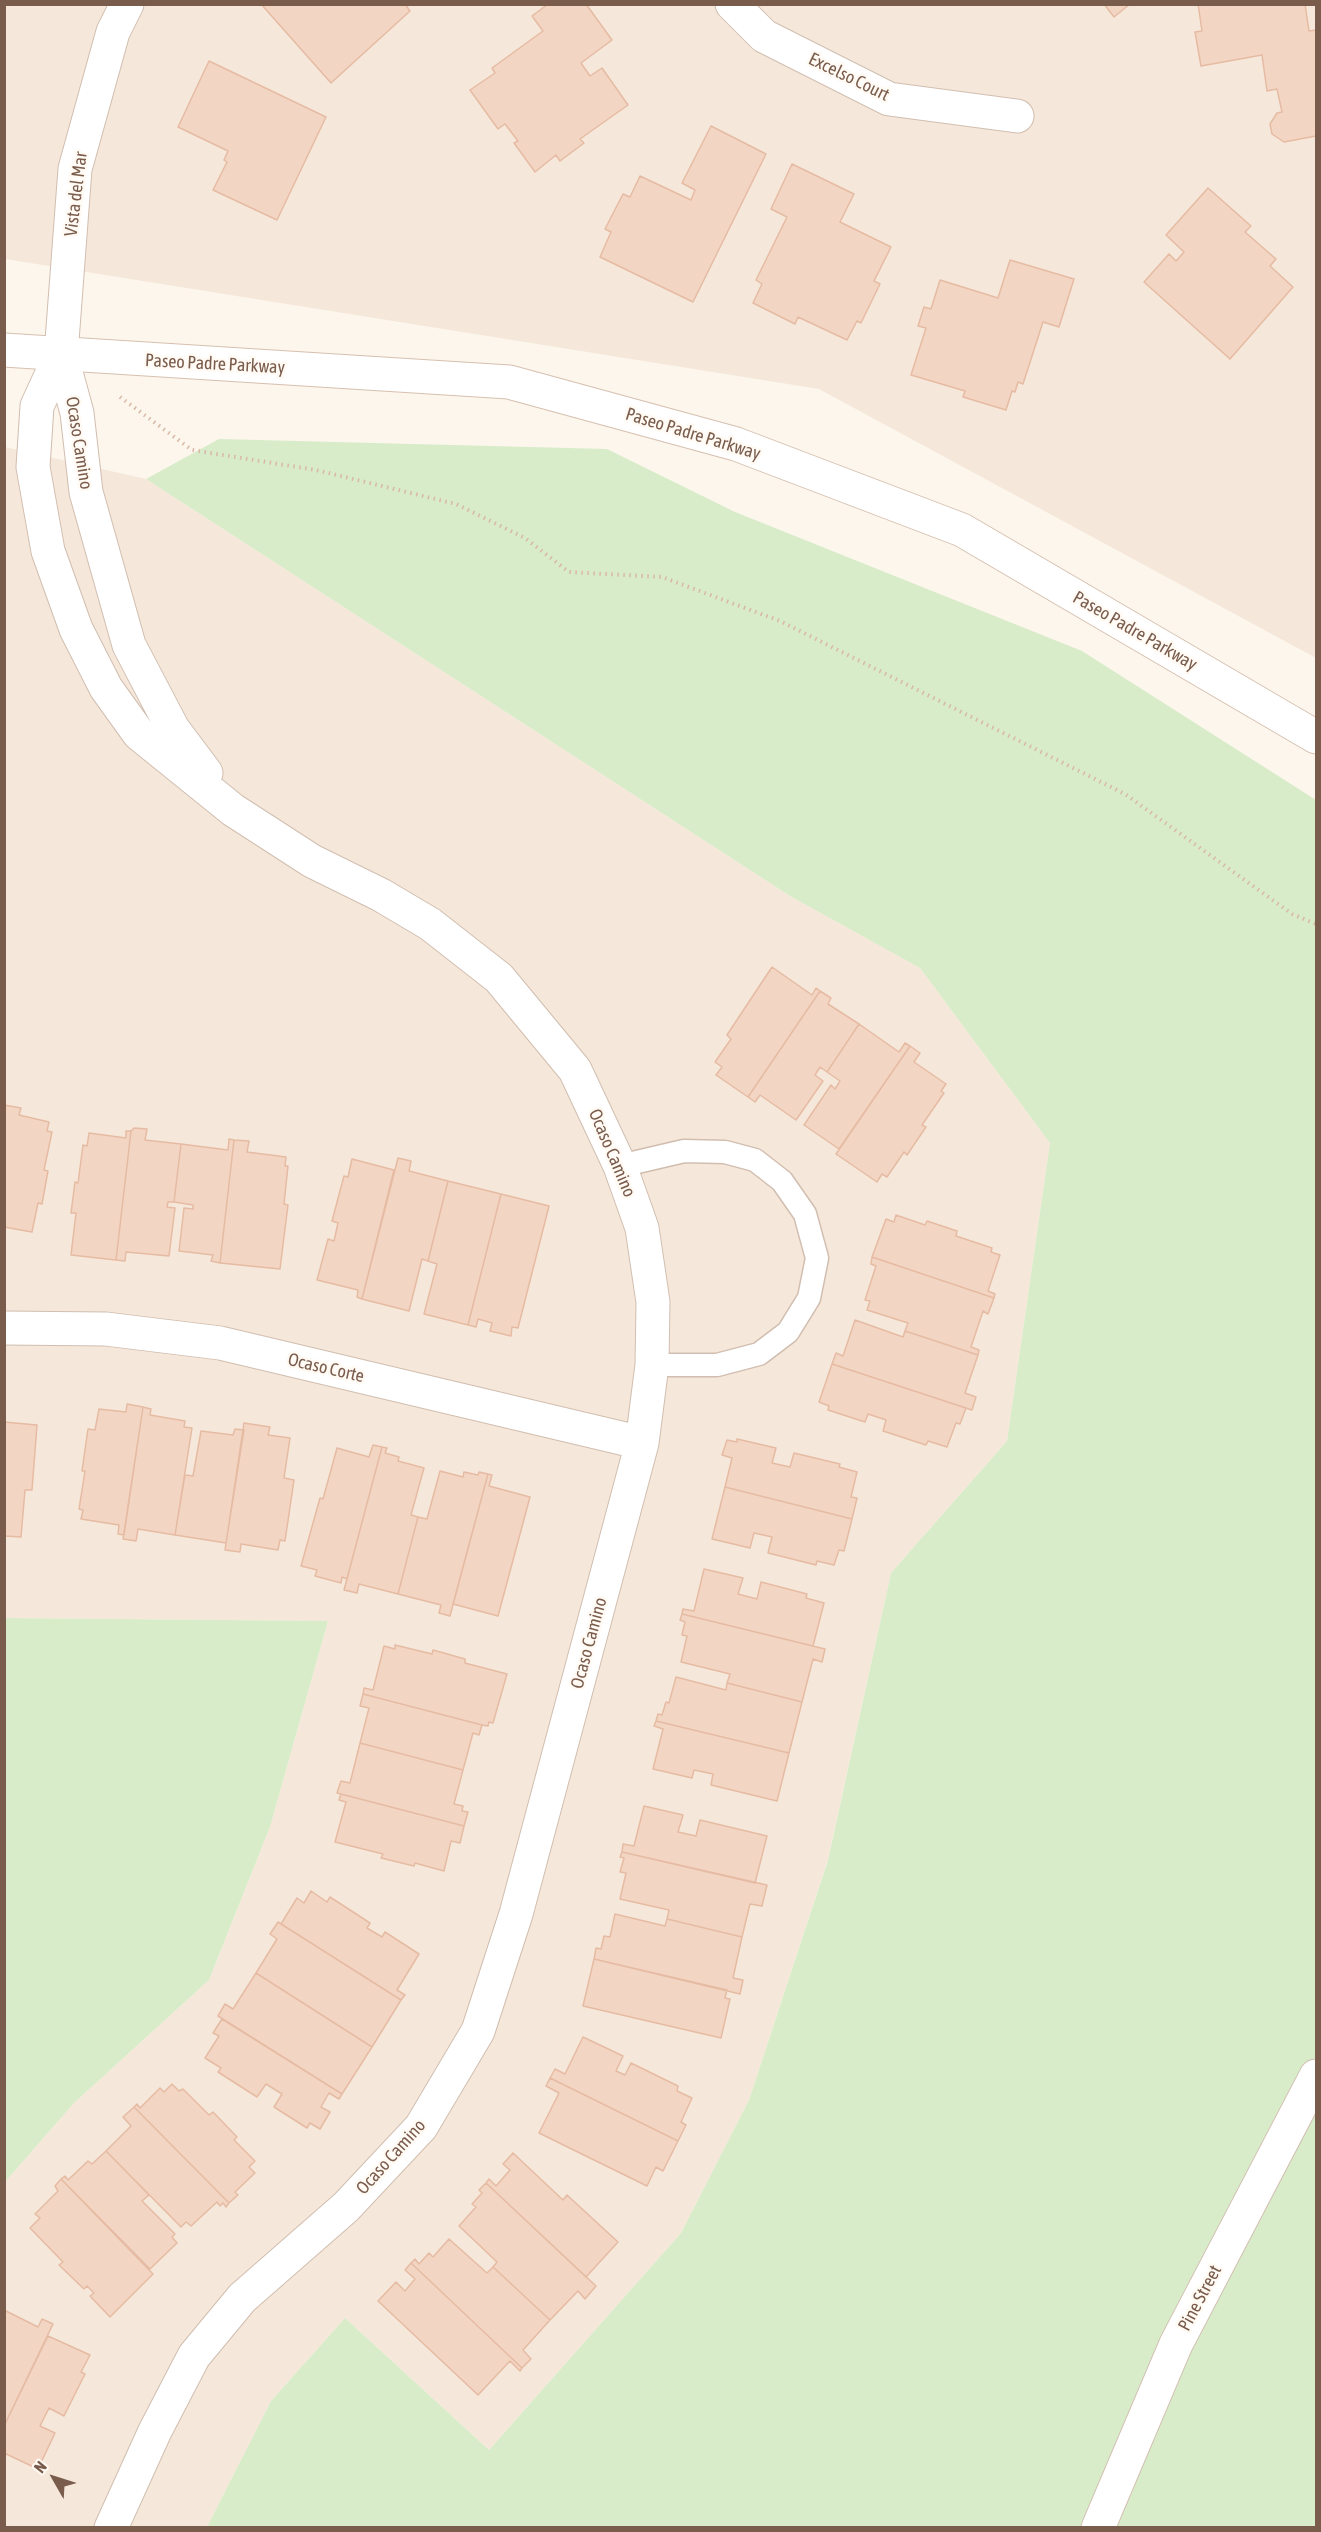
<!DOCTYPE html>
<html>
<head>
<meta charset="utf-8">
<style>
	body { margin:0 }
	#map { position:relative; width:1321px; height:2532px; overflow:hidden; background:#fdf6ec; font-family:"Asap Condensed",sans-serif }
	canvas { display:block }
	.frame { position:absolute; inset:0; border:6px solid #7a5c4d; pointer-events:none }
	.north { position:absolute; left:24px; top:2448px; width:60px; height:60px; -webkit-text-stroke:4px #fffaf3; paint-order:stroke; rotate:309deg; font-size:16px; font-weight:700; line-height:24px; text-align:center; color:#7a5c4d }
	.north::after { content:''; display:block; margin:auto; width:21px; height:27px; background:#7a5c4d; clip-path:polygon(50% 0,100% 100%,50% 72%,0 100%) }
</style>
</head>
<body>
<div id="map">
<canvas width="1321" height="2532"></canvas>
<div class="frame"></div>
<div class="north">N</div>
</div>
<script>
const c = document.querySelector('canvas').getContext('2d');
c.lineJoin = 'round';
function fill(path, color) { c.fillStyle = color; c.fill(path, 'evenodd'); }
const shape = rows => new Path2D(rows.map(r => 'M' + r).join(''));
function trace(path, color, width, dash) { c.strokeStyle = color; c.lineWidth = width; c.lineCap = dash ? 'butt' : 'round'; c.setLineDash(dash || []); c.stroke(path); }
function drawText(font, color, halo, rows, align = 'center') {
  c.font = font + ' "Asap Condensed",sans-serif'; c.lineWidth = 5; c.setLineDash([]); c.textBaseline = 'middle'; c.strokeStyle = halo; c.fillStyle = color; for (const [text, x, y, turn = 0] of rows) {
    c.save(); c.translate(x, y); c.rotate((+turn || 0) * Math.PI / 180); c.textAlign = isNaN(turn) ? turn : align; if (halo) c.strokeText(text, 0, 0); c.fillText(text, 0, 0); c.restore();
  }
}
const residential = shape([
	[4,5,1316,5,1316,658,819,389,5,259],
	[5,447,146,479,790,896,920,968,1050,1143,1007,1441,891,1573,828,1859,749,2100,681,2233,489,2450,345,2318,271,2401,207,2527,5,2527,5,2182,74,2103,209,1980,270,1827,328,1621,5,1618]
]);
const green = shape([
	[219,439,607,449,735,512,1082,651,1316,800,1316,2527,207,2527,271,2401,345,2318,489,2450,681,2233,749,2100,828,1860,891,1573,1007,1441,1050,1143,920,968,790,896,146,479],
	[5,1618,328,1621,270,1827,209,1980,74,2103,5,2182]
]);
const building = shape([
	[261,4,405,4,410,11,331,83,261,4],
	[548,4,586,4,612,40,581,63,590,76,602,68,628,105,580,139,584,143,560,161,556,155,535,172,514,143,518,141,505,124,498,129,470,90,495,73,492,68,543,31,532,16,548,4],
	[1104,4,1130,4,1114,17,1104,4],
	[1198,4,1305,4,1309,31,1316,30,1316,136,1284,142,1272,134,1270,124,1277,113,1282,112,1277,89,1267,91,1262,55,1201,66,1195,32,1202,31,1198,4],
	[209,61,326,117,277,220,213,190,227,162,224,160,228,151,178,127,209,61],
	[711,126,766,154,693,302,600,257,611,232,605,229,623,194,630,197,640,176,691,200,695,190,682,183,711,126],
	[792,164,854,194,840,222,891,247,874,281,880,284,861,323,857,321,847,340,798,317,795,324,753,303,762,284,756,280,787,217,771,209,792,164],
	[1208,188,1251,226,1245,232,1276,259,1270,266,1293,287,1230,359,1144,282,1169,254,1176,261,1184,252,1166,235,1208,188],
	[1010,260,1074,279,1059,327,1043,322,1023,384,1018,382,1015,392,1012,391,1006,410,963,397,965,391,911,375,926,328,918,326,924,307,931,309,940,280,998,298,1010,260],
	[772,967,812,995,816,988,820,991,748,1097,716,1075,722,1067,715,1062,731,1039,727,1035,772,967],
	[820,991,831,998,828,1004,859,1024,827,1072,820,1067,815,1075,823,1081,796,1120,760,1095,755,1102,748,1097,820,991],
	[859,1024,899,1052,905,1043,910,1046,839,1149,804,1125,831,1085,835,1089,840,1081,827,1072,859,1024],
	[910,1046,920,1053,914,1062,946,1084,941,1091,944,1093,922,1125,926,1127,907,1155,904,1152,887,1177,882,1174,877,1182,836,1154,910,1046],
	[4,1105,21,1108,19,1115,49,1122,47,1131,52,1132,44,1170,48,1171,42,1204,38,1203,32,1232,4,1227,4,1105],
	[134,1128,147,1129,145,1140,181,1144,174,1202,168,1202,167,1207,175,1208,169,1256,126,1252,125,1261,116,1260,131,1131,134,1128],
	[126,1131,131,1131,116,1260,71,1255,76,1213,71,1213,75,1182,78,1183,83,1145,87,1146,89,1133,126,1138,126,1131],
	[229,1139,234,1140,220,1263,211,1261,213,1255,179,1251,184,1208,193,1209,193,1205,174,1202,181,1144,228,1150,229,1139],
	[234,1140,249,1141,247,1152,286,1157,285,1166,288,1166,284,1204,288,1205,280,1269,220,1263,234,1140],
	[398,1158,411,1161,409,1171,448,1181,428,1261,422,1259,409,1311,362,1299,398,1158],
	[352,1159,394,1170,362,1299,357,1297,358,1290,317,1280,328,1239,334,1241,338,1223,332,1221,344,1176,348,1177,352,1159],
	[448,1181,501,1194,468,1325,424,1314,437,1264,428,1261,448,1181],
	[501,1194,549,1206,518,1328,512,1327,511,1336,490,1331,492,1323,478,1319,476,1327,468,1325,501,1194],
	[896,1215,925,1225,927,1221,957,1231,956,1236,992,1248,991,1252,1000,1255,988,1291,995,1294,994,1298,872,1257,886,1219,894,1222,896,1215],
	[872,1257,994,1298,988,1314,983,1311,971,1347,979,1350,978,1355,905,1331,908,1323,867,1310,870,1301,865,1300,876,1266,871,1264,872,1257],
	[855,1320,903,1337,905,1331,978,1355,965,1393,976,1397,972,1410,832,1364,836,1353,843,1356,855,1320],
	[832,1364,966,1408,960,1424,956,1423,947,1447,928,1441,926,1445,883,1431,886,1420,868,1414,865,1422,828,1410,829,1406,819,1402,832,1364],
	[127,1404,143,1407,124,1535,118,1534,119,1525,81,1519,83,1510,79,1509,85,1471,82,1471,88,1429,95,1430,99,1409,126,1412,127,1404],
	[143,1407,151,1409,150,1415,185,1421,184,1427,192,1428,175,1535,138,1529,136,1541,123,1539,143,1407],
	[4,1422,37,1425,32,1490,25,1490,21,1537,4,1536,4,1422],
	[244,1423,270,1427,268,1435,290,1438,284,1478,294,1480,285,1541,280,1540,278,1550,241,1544,240,1552,225,1550,244,1423],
	[235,1429,244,1430,226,1543,175,1535,185,1475,193,1476,201,1431,233,1435,235,1429],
	[737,1439,776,1448,772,1463,790,1467,794,1453,840,1464,839,1467,857,1472,851,1497,857,1498,852,1519,725,1487,732,1458,722,1455,727,1440,737,1442,737,1439],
	[373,1445,382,1447,347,1579,342,1577,341,1583,315,1576,317,1570,301,1566,320,1498,323,1499,337,1448,369,1457,373,1445],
	[382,1447,387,1448,385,1453,399,1457,398,1461,424,1468,411,1515,418,1517,398,1594,359,1584,357,1593,344,1590,382,1447],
	[440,1471,463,1477,464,1472,478,1475,479,1472,488,1474,450,1616,439,1613,441,1605,398,1594,418,1517,427,1519,440,1471],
	[488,1474,492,1475,489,1486,530,1497,498,1616,453,1604,488,1474],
	[725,1487,852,1519,844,1551,839,1550,834,1565,817,1561,816,1565,768,1553,772,1537,754,1533,750,1548,712,1539,725,1487],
	[704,1569,743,1578,738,1594,757,1599,761,1582,807,1594,806,1598,824,1603,813,1646,682,1614,683,1609,694,1611,704,1569],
	[682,1614,825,1649,822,1662,813,1659,802,1702,727,1683,730,1674,681,1662,687,1636,682,1635,685,1622,680,1620,682,1614],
	[395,1645,432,1654,433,1650,465,1659,465,1663,507,1674,493,1723,489,1722,488,1726,482,1725,363,1694,364,1688,373,1690,384,1646,395,1649,395,1645],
	[676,1677,726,1690,727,1683,802,1702,789,1753,656,1721,658,1714,662,1715,666,1702,669,1703,676,1677],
	[363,1694,482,1725,479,1735,473,1733,463,1770,360,1743,369,1708,360,1706,363,1694],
	[656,1721,789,1753,777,1801,711,1785,713,1774,694,1770,692,1778,653,1769,663,1729,654,1726,656,1721],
	[360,1743,463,1770,454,1804,463,1806,462,1811,468,1812,464,1826,337,1793,341,1781,350,1783,360,1743],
	[341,1794,464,1826,460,1843,451,1841,444,1871,415,1863,414,1866,381,1858,383,1854,335,1842,346,1802,339,1800,341,1794],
	[644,1806,683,1815,678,1832,696,1836,700,1820,767,1836,755,1883,622,1852,623,1844,634,1846,644,1806],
	[622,1852,767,1885,762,1906,750,1904,742,1937,667,1919,669,1910,620,1899,626,1873,620,1872,624,1858,620,1857,622,1852],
	[311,1891,327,1902,330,1897,370,1923,367,1928,382,1937,385,1932,419,1954,397,1990,405,1995,401,2000,281,1924,297,1898,304,1903,311,1891],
	[615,1914,665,1926,667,1919,742,1937,733,1978,743,1980,740,1994,594,1959,596,1948,601,1949,604,1936,610,1937,615,1914],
	[278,1922,401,2000,372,2047,256,1973,277,1939,270,1934,278,1922],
	[594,1959,727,1990,725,1998,730,1999,721,2038,583,2006,594,1959],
	[256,1973,372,2047,342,2094,218,2016,225,2004,233,2009,256,1973],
	[222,2019,342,2094,339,2099,329,2093,321,2107,330,2112,320,2129,310,2123,307,2128,274,2107,282,2094,266,2084,257,2097,218,2072,221,2068,205,2058,219,2036,213,2033,222,2019],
	[583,2037,623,2056,616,2071,625,2075,631,2063,678,2086,677,2091,692,2098,681,2122,686,2125,678,2141,550,2078,555,2069,565,2074,583,2037],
	[550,2078,678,2141,663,2171,656,2167,647,2186,539,2133,559,2093,546,2086,550,2078],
	[172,2084,179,2091,183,2089,209,2115,213,2112,237,2137,234,2140,255,2161,249,2167,255,2173,235,2192,238,2195,229,2203,134,2107,137,2104,140,2108,160,2088,164,2092,172,2084],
	[134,2107,229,2203,226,2207,223,2203,220,2206,217,2202,191,2226,186,2222,181,2227,106,2151,131,2126,123,2117,134,2107],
	[106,2151,149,2195,142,2201,175,2234,172,2237,177,2243,150,2269,61,2179,65,2176,68,2180,88,2161,92,2164,106,2151],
	[513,2153,563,2200,567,2195,618,2242,586,2277,486,2183,489,2179,496,2186,510,2170,503,2164,513,2153],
	[61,2179,153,2274,110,2317,90,2296,94,2293,87,2286,84,2289,59,2265,63,2262,30,2228,40,2218,35,2214,58,2191,55,2186,61,2179],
	[486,2183,596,2286,585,2299,578,2291,550,2320,493,2267,497,2262,459,2226,476,2207,472,2204,482,2193,479,2190,486,2183],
	[449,2239,487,2273,493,2267,550,2320,523,2350,531,2359,522,2368,411,2263,415,2259,419,2264,429,2253,433,2257,449,2239],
	[411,2263,522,2368,520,2371,510,2361,478,2395,378,2301,396,2282,405,2291,415,2279,405,2270,411,2263],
	[4,2310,38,2327,42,2319,53,2324,4,2426,4,2310],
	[48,2336,90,2355,81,2372,85,2374,64,2416,49,2408,40,2426,55,2433,38,2469,4,2453,4,2426,48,2336]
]);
const path = shape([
	[120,397,192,450,316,470,456,504,525,538,569,572,662,577,780,621,1125,794,1292,914,1316,924]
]);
const service = shape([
	[620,1166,684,1151,725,1152,755,1160,782,1181,805,1214,817,1258,809,1298,788,1332,759,1354,717,1365,652,1365]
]);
const minor = shape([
	[127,4,113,32,75,169,61,354,77,413,86,492,129,645,173,729,206,773],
	[732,4,764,36,889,99,1017,116],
	[61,354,37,406,33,467,48,551,76,629,106,688,139,734,233,810,312,861,381,895,430,924,499,978,575,1070,620,1166,642,1228,653,1302,652,1365,642,1443,516,1914,478,2031,421,2127,346,2207,242,2298,194,2356,155,2431,111,2528],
	[4,1328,106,1329,220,1343,642,1443],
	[1098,2528,1176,2344,1316,2076]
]);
const secondary = shape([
	[4,350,509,382,736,444,962,530,1316,737]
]);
const streetNames = [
	["Excelso Court",849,77,26],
	["Vista del Mar",76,194,-83],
	["Paseo Padre Parkway",215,364,3],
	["Paseo Padre Parkway",693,434,17],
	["Ocaso Camino",79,443,81],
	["Paseo Padre Parkway",1135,631,30],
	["Ocaso Camino",612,1153,67],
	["Ocaso Corte",326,1368,13],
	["Ocaso Camino",589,1643,-75],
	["Ocaso Camino",391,2157,-48],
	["Pine Street",1200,2298,-62]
];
fill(residential, '#f5e8da');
fill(green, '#d8ecc9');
fill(building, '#f3d5c3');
trace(building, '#e6bba3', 1.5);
trace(service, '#d1beb0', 25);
trace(minor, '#d1beb0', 35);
trace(secondary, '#d6c0b0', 35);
trace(path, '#d9b8a5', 4, [1.5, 4.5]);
trace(service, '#fff', 22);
trace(minor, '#fff', 33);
trace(secondary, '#fff', 33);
drawText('18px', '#7a5c4d', '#fffaf3', streetNames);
</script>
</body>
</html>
